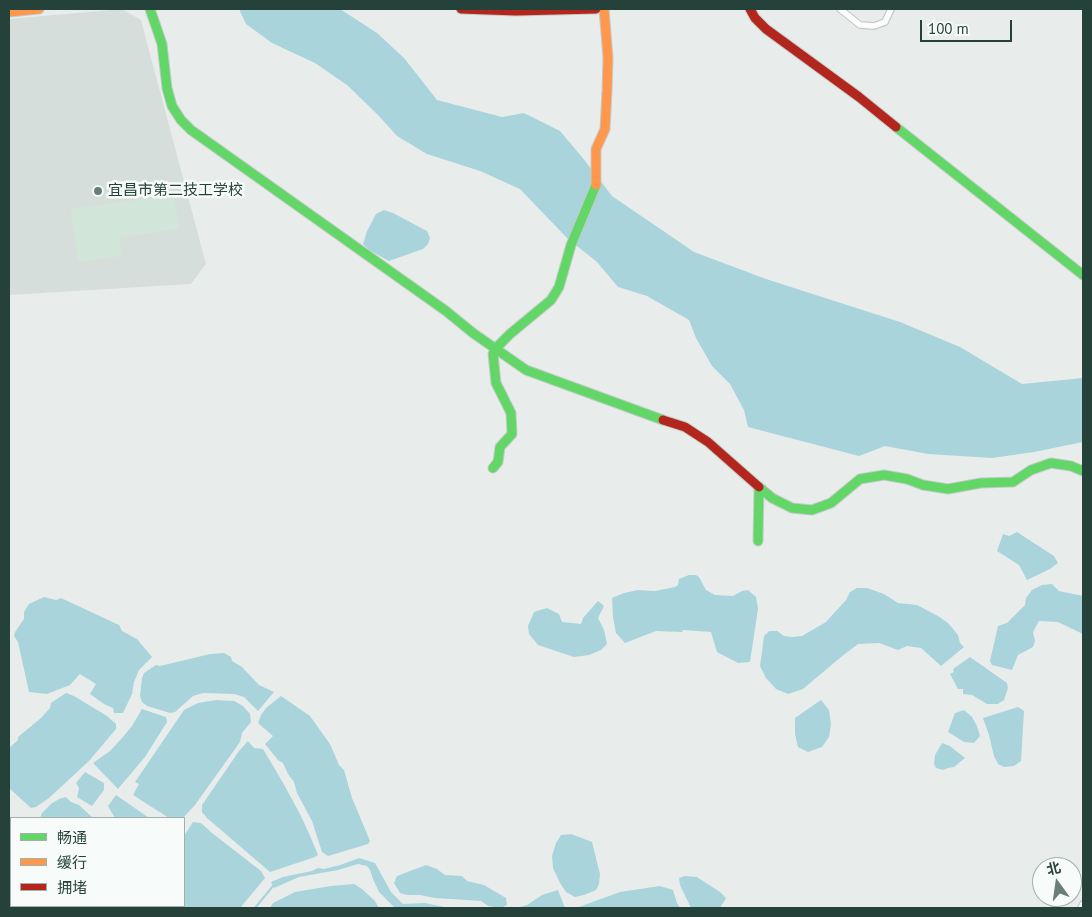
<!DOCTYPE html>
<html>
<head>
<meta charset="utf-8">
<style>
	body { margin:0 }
	#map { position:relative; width:1092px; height:917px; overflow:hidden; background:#e8edeb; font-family:"PT Sans","Noto Sans SC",sans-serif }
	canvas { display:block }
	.frame { position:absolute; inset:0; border:10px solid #24423a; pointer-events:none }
	.legend { position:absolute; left:10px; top:817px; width:175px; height:90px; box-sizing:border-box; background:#f7fbf9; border:1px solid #a3b1ad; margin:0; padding:6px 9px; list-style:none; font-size:15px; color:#24423a }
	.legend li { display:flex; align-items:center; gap:10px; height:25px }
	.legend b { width:25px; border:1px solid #a3b1ad }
	.north { position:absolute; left:1032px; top:857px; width:50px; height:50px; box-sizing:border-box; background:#f7fbf9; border:1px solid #a3b1ad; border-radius:50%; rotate:346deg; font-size:14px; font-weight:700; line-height:20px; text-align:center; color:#24423a }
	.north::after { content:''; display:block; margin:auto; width:18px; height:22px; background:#697e78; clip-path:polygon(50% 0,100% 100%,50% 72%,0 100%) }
	.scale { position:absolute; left:920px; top:20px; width:92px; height:22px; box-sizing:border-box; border:2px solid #24423a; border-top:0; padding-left:6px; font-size:15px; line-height:18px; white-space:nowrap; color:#24423a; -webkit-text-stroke:4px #f7fbf9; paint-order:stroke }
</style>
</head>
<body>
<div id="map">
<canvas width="1092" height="917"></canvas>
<div class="frame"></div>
<ul class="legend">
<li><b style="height:6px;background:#63d668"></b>畅通</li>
<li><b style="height:6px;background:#ff974d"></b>缓行</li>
<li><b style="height:6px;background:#b3261e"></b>拥堵</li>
</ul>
<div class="north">北</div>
<div class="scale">100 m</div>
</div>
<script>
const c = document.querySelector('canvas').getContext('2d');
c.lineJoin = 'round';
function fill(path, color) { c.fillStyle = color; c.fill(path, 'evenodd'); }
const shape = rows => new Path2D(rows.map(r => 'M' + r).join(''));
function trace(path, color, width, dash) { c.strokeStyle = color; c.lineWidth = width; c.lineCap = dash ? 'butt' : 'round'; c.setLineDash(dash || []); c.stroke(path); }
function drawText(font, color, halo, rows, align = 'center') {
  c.font = font + ' "PT Sans","Noto Sans SC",sans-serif'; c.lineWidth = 5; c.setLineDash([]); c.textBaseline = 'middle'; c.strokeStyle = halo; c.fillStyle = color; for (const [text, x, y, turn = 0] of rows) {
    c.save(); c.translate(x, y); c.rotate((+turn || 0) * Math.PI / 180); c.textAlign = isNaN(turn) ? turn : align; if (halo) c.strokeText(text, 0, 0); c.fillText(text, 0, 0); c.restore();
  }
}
const built = shape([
	[122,9,141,20,206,264,191,284,9,295,9,19]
]);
const green = shape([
	[174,195,179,229,119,237,121,256,78,262,71,209]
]);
const water = shape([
	[239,9,340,9,377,33,404,58,437,100,502,117,524,113,560,131,582,157,612,196,694,252,766,279,900,322,960,347,1022,384,1083,378,1083,442,1034,452,992,458,928,454,885,446,859,456,748,427,744,410,730,384,712,366,696,338,689,320,647,296,618,287,597,262,567,238,520,189,480,171,427,154,397,136,378,115,347,85,315,63,272,43,246,24],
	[384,210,393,213,427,231,430,238,428,244,423,249,389,261,369,250,363,244,367,231,376,214],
	[1017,532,1054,556,1058,563,1050,569,1027,580,1019,565,997,551,1003,534,1009,536],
	[689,575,696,575,699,577,706,590,715,595,733,596,742,591,748,590,756,597,758,609,750,662,738,663,717,652,711,632,683,630,682,632,656,631,625,643,616,633,613,617,612,598,624,593,638,590,655,591,675,587,678,585,679,579],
	[1052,584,1059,591,1083,596,1083,634,1058,622,1039,621,1033,632,1035,641,1033,647,1018,655,1012,670,992,665,990,661,998,626,1007,623,1025,605,1026,598,1032,590,1042,585],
	[857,588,867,588,884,594,898,603,917,605,938,616,948,623,958,635,960,643,964,647,941,666,921,648,907,646,898,650,879,643,858,644,841,657,803,689,788,694,776,689,766,678,760,666,764,636,769,631,777,631,784,636,792,637,802,636,826,622,846,600,850,592],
	[44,597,56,600,61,598,119,625,122,631,137,639,152,657,139,670,134,682,132,694,123,713,114,713,113,708,104,704,90,694,96,684,80,674,70,685,47,694,29,692,18,642,14,636,15,632,24,619,24,612,29,604],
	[598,601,604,606,598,618,604,630,607,644,601,650,589,655,574,657,538,645,529,634,528,626,534,612,547,608,559,614,562,622,581,624,583,618],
	[224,653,231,657,232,661,242,667,259,685,274,692,258,711,244,697,234,694,203,693,193,696,175,712,170,713,147,706,142,702,140,696,142,678,144,673,156,665,160,666,210,654],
	[970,657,1007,683,1008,688,1004,700,998,704,987,704,972,695,963,694,963,689,958,689,950,674,954,672,953,669],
	[66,693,74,696,107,716,116,724,116,729,89,761,49,798,36,807,31,808,9,788,9,748,18,740,18,737,41,718,50,708,51,703],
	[281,696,310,716,330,744,339,765,344,770,352,798,370,841,368,844,328,856,322,852,312,821,297,793,294,782,288,774,283,763,278,760,265,744,273,736,258,723,261,715,266,708],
	[216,700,234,701,243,706,250,714,251,722,242,733,240,742,195,805,183,818,169,818,133,795,139,784,135,782,184,710,198,703],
	[821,700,829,710,831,724,829,737,822,747,808,752,798,747,795,734,795,718],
	[1018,707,1024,711,1021,761,1014,766,1004,767,998,764,994,756,989,735,983,718],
	[142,709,166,717,167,722,145,757,118,789,93,763,110,751,122,738,132,726],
	[964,710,972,717,977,726,980,736,974,743,964,742,948,732,955,713],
	[248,741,254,748,263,749,282,781,300,814,311,838,318,855,315,857,270,872,207,818,202,812,202,805,239,751],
	[942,743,950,746,965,758,954,767,948,768,943,770,936,768,934,764,935,755],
	[85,772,104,783,104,790,92,806,77,797,79,788,76,783],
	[116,795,129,804,149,818,115,818,108,806],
	[66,797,71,802,79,805,93,818,40,818,42,813,51,804,59,799],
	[193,822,201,823,212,833,261,871,265,878,240,908,178,908,175,906,184,906,184,836],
	[571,834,592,842,600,874,599,884,596,890,584,895,575,897,566,892,560,883,553,868,552,856,556,843,561,835],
	[359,858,375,863,391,892,403,904,425,903,449,908,395,908,379,892,373,879,370,870,367,866,358,864,338,870,299,877,274,888,271,882,283,877,312,871,318,868,324,869,340,865],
	[426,865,437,869,445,875,462,876,467,881,484,885,506,898,507,905,501,908,488,906,481,901,435,898,420,895,407,895,400,893,394,883,397,876],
	[685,876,697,877,720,892,726,898,720,908,691,908,680,885,679,878],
	[354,884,362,889,375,901,379,908,270,908,273,903,295,892,331,886],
	[660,886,673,890,677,903,680,908,576,908,620,892],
	[558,890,565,908,516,908,527,905,542,895]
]);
const stream = shape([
	[9,833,11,836],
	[126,906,127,908],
	[255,908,273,886]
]);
const street = shape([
	[840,9,860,25,874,26,885,22,891,9],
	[1081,908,1083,904]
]);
const fast = shape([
	[150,9,162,44,167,88,172,106,181,120,191,130,446,311,473,333,526,370,663,420],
	[896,127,1083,275],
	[493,468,498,462,500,447,512,434,511,413,496,383,493,354,496,348,510,334,551,300,559,287,571,245,596,185],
	[758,541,759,487,772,498,792,508,812,510,831,503,860,479,884,475,907,479,923,485,948,489,981,483,1013,482,1031,470,1051,463,1071,466,1083,471]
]);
const slow = shape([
	[9,12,39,9],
	[596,185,596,149,605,129,607,91,608,58,604,9]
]);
const jam = shape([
	[461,9,516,11,596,9],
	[750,9,755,18,766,29,859,97,896,127],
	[663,420,685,427,708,442,759,487]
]);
const markers = [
	[98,191,5,"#697e78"]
];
const poiNames = [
	["宜昌市第二技工学校",108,191]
];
fill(built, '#d6dedb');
fill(green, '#d1e6d8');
fill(water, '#a9d4db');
trace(stream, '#a9d4db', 2);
trace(street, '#c5cac8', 8);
trace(fast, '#c3cbc8', 11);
trace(slow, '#c3cbc8', 11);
trace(jam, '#c3cbc8', 11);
trace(street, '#fcfcfc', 5.5);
trace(fast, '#63d668', 9);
trace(slow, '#ff974d', 9);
trace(jam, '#b3261e', 9);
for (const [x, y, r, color] of markers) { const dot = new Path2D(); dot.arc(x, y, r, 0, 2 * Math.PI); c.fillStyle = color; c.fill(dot); trace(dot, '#f7fbf9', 2); }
drawText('15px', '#24423a', '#f7fbf9', poiNames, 'left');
</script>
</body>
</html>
